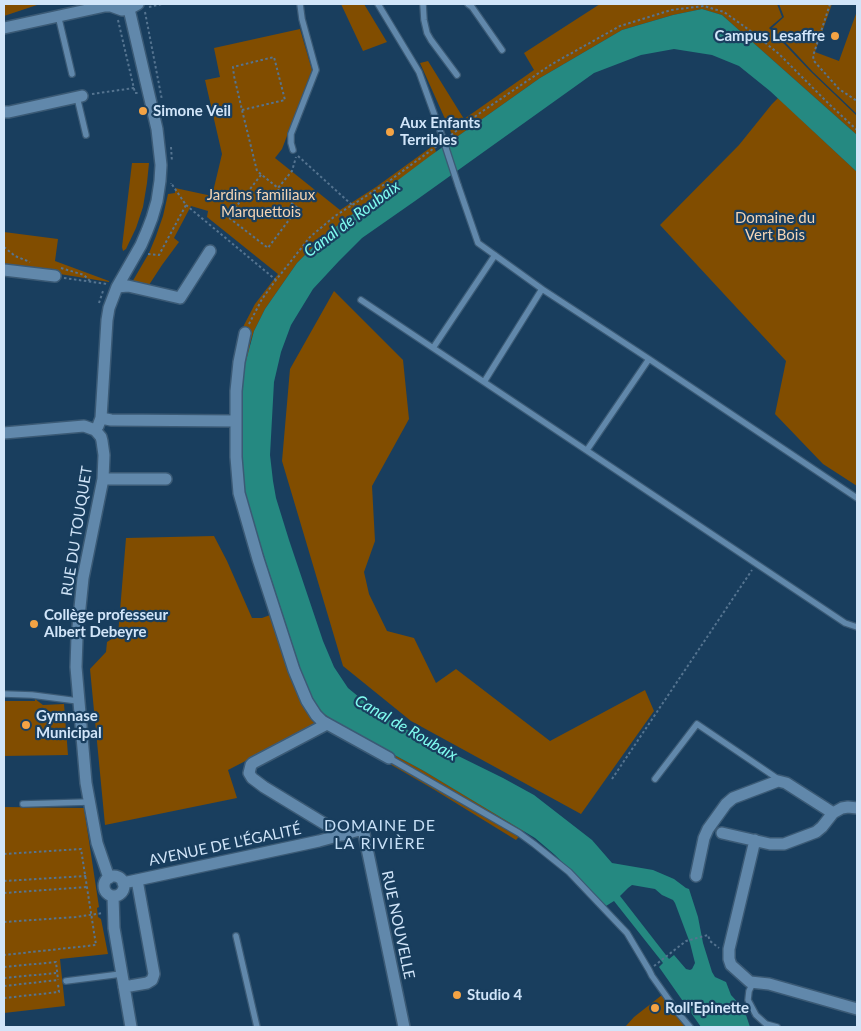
<!DOCTYPE html>
<html>
<head>
<meta charset="utf-8">
<style>
	body { margin:0 }
	#map { position:relative; width:861px; height:1031px; overflow:hidden; background:#193e5e; font-family:Lato,sans-serif }
	canvas { display:block }
	.frame { position:absolute; inset:0; border:5px solid #d1e5f9; pointer-events:none }
</style>
</head>
<body>
<div id="map">
<canvas width="861" height="1031"></canvas>
<div class="frame"></div>
</div>
<script>
const c = document.querySelector('canvas').getContext('2d');
c.lineJoin = 'round';
function fill(path, color) { c.fillStyle = color; c.fill(path, 'evenodd'); }
const shape = rows => new Path2D(rows.map(r => 'M' + r).join(''));
function trace(path, color, width, dash) { c.strokeStyle = color; c.lineWidth = width; c.lineCap = dash ? 'butt' : 'round'; c.setLineDash(dash || []); c.stroke(path); }
function drawText(font, color, halo, rows, align = 'center') {
  c.font = font + ' Lato,sans-serif'; c.lineWidth = 4.5; c.setLineDash([]); c.textBaseline = 'middle'; c.strokeStyle = halo; c.fillStyle = color; for (const [text, x, y, turn = 0] of rows) {
    c.save(); c.translate(x, y); c.rotate((+turn || 0) * Math.PI / 180); c.textAlign = isNaN(turn) ? turn : align; if (halo) c.strokeText(text, 0, 0); c.fillText(text, 0, 0); c.restore();
  }
}
const green = shape([
	[4,4,40,4,4,16],
	[341,4,364,4,387,42,363,51],
	[600,4,777,4,782,17,769,28,810,71,857,116,857,135,722,15,702,9,673,15,622,30,540,78,454,139,420,63,428,61,464,119,534,70,524,53],
	[779,4,832,4,815,52,839,61,857,11,857,114,813,72,772,28,784,17],
	[300,29,312,70,282,149,275,158,340,210,376,187,434,145,436,152,325,235,297,263,265,309,254,331,250,344,248,507,304,680,361,737,424,771,524,831,516,840,433,789,319,723,228,770,237,798,105,825,90,669,106,652,107,642,118,635,126,538,214,536,227,561,252,618,262,618,270,615,248,537,238,349,244,325,255,304,278,274,207,217,208,211,191,206,174,238,179,242,162,265,147,288,131,284,149,253,156,236,163,216,168,194,175,193,175,188,212,196,222,154,205,80,220,77,214,48],
	[778,98,857,172,857,486,823,464,775,414,786,361,660,225,739,145,772,104],
	[132,163,149,163,147,183,143,207,136,228,126,249,123,251,122,247],
	[4,232,58,239,55,261,109,281,109,282,4,265],
	[334,291,403,360,409,419,372,486,375,541,364,572,369,594,387,631,414,638,436,683,456,669,550,741,645,690,654,711,581,814,411,721,343,666,282,461,290,369],
	[35,699,43,705,64,704,68,755,4,756,4,701,35,701],
	[4,807,84,808,99,907,97,908,98,917,101,919,108,954,60,959,65,1006,4,1013],
	[662,995,689,1027,625,1027,634,1017]
]);
const water = shape([
	[702,9,722,15,857,135,857,172,770,91,739,66,712,55,674,49,641,55,594,73,415,201,362,238,339,261,313,289,291,325,281,352,274,382,270,455,273,481,276,498,289,540,323,641,334,667,348,688,382,716,438,746,503,778,534,795,592,840,612,863,653,870,674,879,686,888,689,889,698,917,703,943,712,972,715,977,726,982,731,995,741,1006,746,1015,750,1027,701,1027,659,967,663,963,614,901,606,906,555,855,535,838,424,771,341,726,323,713,313,700,304,680,248,507,242,479,240,422,243,372,254,331,265,309,297,263,325,235,430,156,540,78,622,30,673,15],
	[632,885,655,889,662,895,673,900,675,903,690,943,695,963,692,969,690,970,686,969,674,955,669,959,620,896,628,888]
]);
const path = shape([
	[830,4,813,56,814,61,839,89,857,101],
	[149,7,162,4],
	[145,12,162,100],
	[118,20,135,93,138,93],
	[92,94,134,88],
	[242,110,285,100,274,57,233,67,234,76,242,110,257,171,278,188,292,171,296,157],
	[451,135,477,115,552,64,620,26,671,10,704,6,724,12,752,32,779,54,829,104,857,130],
	[171,147,172,162],
	[298,156,352,205],
	[261,175,228,217,268,248,298,208,279,194,278,188],
	[186,205,276,280],
	[4,247,15,256,30,262],
	[148,254,159,255,186,205,171,183,171,184],
	[61,268,84,275,90,281],
	[64,278,107,284],
	[99,303,103,291],
	[249,324,262,299,276,280,310,237,335,216,385,184,437,146],
	[612,779,752,570],
	[4,854,81,849,96,945,4,955],
	[4,881,86,876],
	[4,893,87,887],
	[4,922,76,917,103,913],
	[654,966,686,941,708,935,710,941,719,948],
	[4,967,56,962,58,980],
	[4,978,56,973],
	[4,986,58,980],
	[4,998,59,992,58,984]
]);
const service = shape([
	[378,4,419,72,440,130],
	[423,4,424,20,427,33,431,40,457,75],
	[468,4,472,7,502,50],
	[58,15,72,74],
	[77,97,86,135],
	[293,150,291,143,291,134,316,70,302,19,300,4],
	[458,185,478,243,542,289,484,382,845,623,857,627],
	[542,289,649,359,857,498],
	[361,300,484,382],
	[433,348,495,255],
	[587,450,649,359],
	[4,694,32,695,78,701],
	[389,758,519,833,534,844,569,872,627,933,649,970,652,976,679,1014,690,1027],
	[655,779,697,724,781,781],
	[23,804,89,802],
	[236,936,257,1027],
	[66,981,121,974],
	[753,983,749,991,748,1000,756,1015,766,1024,777,1027]
]);
const minor = shape([
	[4,28,105,6,111,6,122,10,129,9,138,4],
	[4,112,9,112,82,96],
	[4,270,55,276],
	[117,287,128,286,180,298,210,251],
	[245,333,239,362,236,391,236,457,239,493,258,559,294,670,307,701,316,715,322,721,389,758],
	[101,418,111,420,236,421],
	[95,430,98,426,101,418,107,320,109,308,117,287,141,245,147,231,152,218,157,201,160,181,161,165,157,129,129,9],
	[4,433,84,426,95,430,101,437,102,441,104,455,103,479,83,578,77,637,76,667,86,783,97,843,109,878],
	[103,479,166,479],
	[327,724,253,763,251,765,249,773,252,778,264,787,343,835],
	[722,833,770,844,784,844,816,832,822,827,833,813],
	[755,840,729,949,729,959,731,965,750,982,769,984,857,1009],
	[696,876,704,838,708,829,726,804,733,798,778,781,786,783,833,813,842,808,848,807,857,808],
	'104 886a10 10 0 1 1 20 0a10 10 0 1 1-20 0Z',
	[123,883,319,841,363,829,404,1027],
	[113,896,114,928,131,1027],
	[124,987,147,983,152,980,154,974,137,880]
]);
const serviceBridge = shape([
	[440,130,458,185]
]);
const markers = [
	[835,36,5,"#f4a344"],
	[143,111,5,"#f4a344"],
	[390,132,5,"#f4a344"],
	[34,624,5,"#f4a344"],
	[26,725,5,"#f4a344"],
	[457,995,5,"#f4a344"],
	[655,1008,5,"#f4a344"]
];
const poiNames = [
	["Campus Lesaffre",825,36,"right"],
	["Simone Veil",153,111],
	["Aux Enfants",400,123],
	["Terribles",400,140],
	["Collège professeur",44,615],
	["Albert Debeyre",44,632],
	["Gymnase",36,716],
	["Municipal",36,733],
	["Studio 4",467,995],
	["Roll'Epinette",665,1008]
];
const parkNames = [
	["Jardins familiaux",261,195],
	["Marquettois",261,212],
	["Domaine du",775,218],
	["Vert Bois",775,235]
];
const streetNames = [
	["RUE DU TOUQUET",77,531,-81],
	["AVENUE DE L'ÉGALITÉ",225,845,-12],
	["RUE NOUVELLE",398,925,78]
];
const waterNames = [
	["Canal de Roubaix",352,219,-37],
	["Canal de Roubaix",406,728,30]
];
const neighbourhoodNames = [
	["DOMAINE DE",380,826],
	["LA RIVIÈRE",380,844]
];
fill(green, '#814d00');
fill(water, '#258981');
trace(service, '#3b5a75', 8);
trace(minor, '#3b5a75', 14);
trace(path, '#557490', 2, [2.5, 2.5]);
trace(service, '#6188ab', 5.5);
trace(minor, '#6188ab', 11);
trace(serviceBridge, '#3b5a75', 8, []);
trace(serviceBridge, '#6188ab', 5.5);
for (const [x, y, r, color] of markers) { const dot = new Path2D(); dot.arc(x, y, r, 0, 2 * Math.PI); c.fillStyle = color; c.fill(dot); trace(dot, '#193e5e', 2); }
drawText('bold 15px', '#d1e5f9', '#193e5e', poiNames, 'left');
drawText('15px', '#f5d5b4', '#193e5e', parkNames);
drawText('15px', '#d1e5f9', '#193e5e', streetNames);
drawText('italic 16px', '#80fcf0', '#193e5e', waterNames);
c.letterSpacing = '1px';
drawText('16px', '#c7dff6', '#193e5e', neighbourhoodNames);
c.letterSpacing = '0px';
</script>
</body>
</html>
